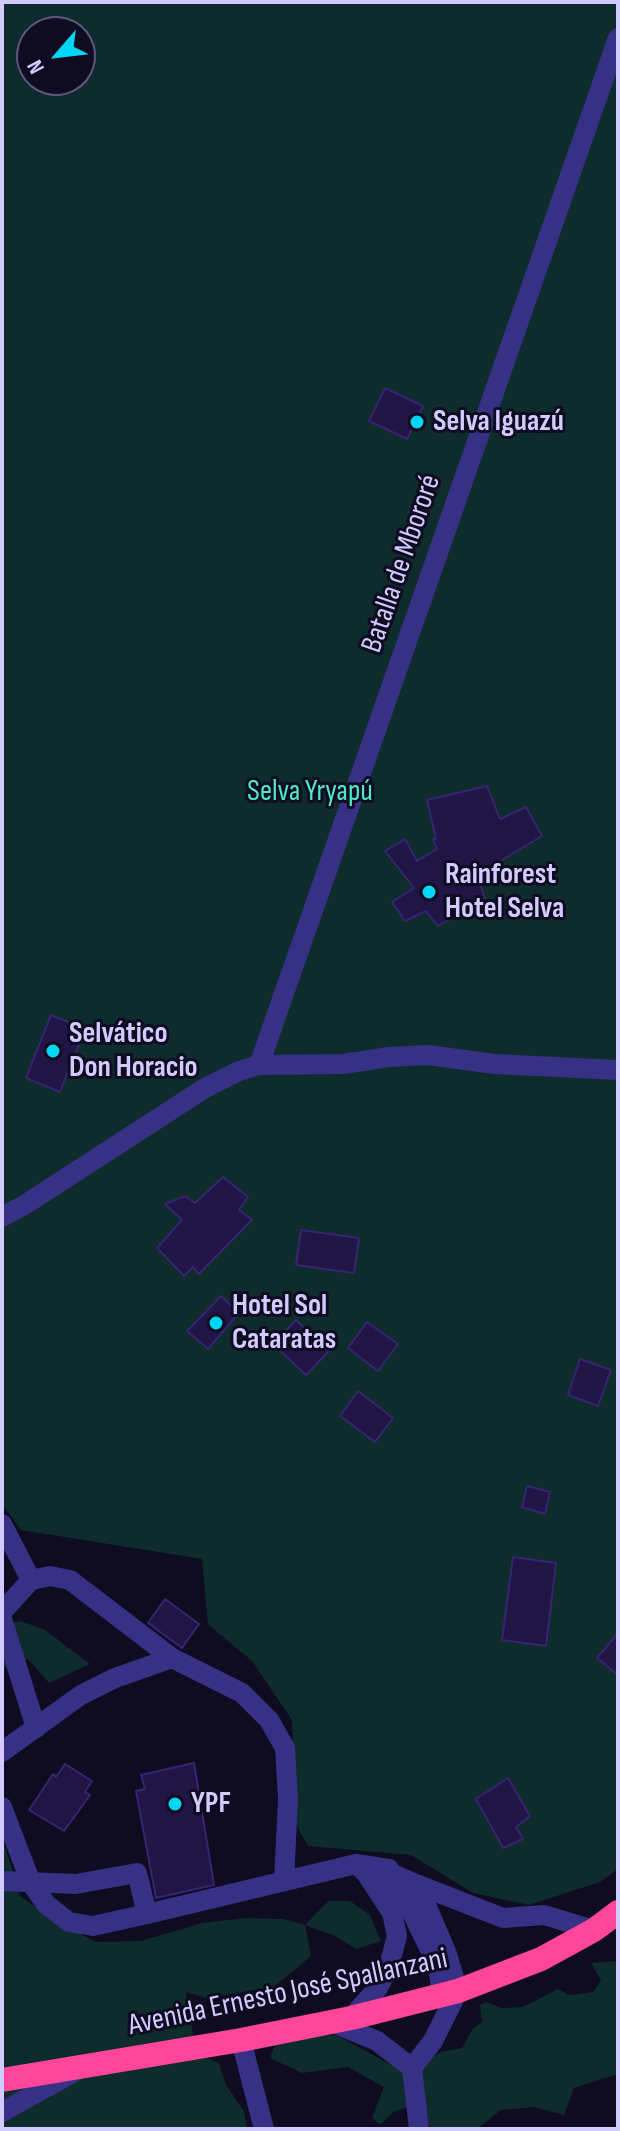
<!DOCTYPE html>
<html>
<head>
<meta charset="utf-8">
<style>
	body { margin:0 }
	#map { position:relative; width:620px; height:2131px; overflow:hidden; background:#0f0b21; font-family:"Sofia Sans Condensed",sans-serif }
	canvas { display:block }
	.frame { position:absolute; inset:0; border:4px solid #d2cbff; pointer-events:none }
	.north { position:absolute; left:16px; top:16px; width:80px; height:80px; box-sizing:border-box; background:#0f0b21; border:2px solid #5d587a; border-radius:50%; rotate:242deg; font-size:22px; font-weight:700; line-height:32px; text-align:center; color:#d2cbff }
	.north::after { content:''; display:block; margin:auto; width:28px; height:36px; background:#00d7f6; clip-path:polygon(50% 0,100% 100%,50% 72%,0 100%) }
</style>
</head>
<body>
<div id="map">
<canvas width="620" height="2131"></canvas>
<div class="frame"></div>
<div class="north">N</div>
</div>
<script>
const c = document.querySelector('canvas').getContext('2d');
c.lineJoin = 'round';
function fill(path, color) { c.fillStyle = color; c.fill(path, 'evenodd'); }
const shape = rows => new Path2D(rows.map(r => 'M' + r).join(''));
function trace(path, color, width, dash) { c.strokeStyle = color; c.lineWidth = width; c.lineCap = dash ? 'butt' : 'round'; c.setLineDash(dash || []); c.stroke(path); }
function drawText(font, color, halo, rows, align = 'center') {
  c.font = font + ' "Sofia Sans Condensed",sans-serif'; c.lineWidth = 6; c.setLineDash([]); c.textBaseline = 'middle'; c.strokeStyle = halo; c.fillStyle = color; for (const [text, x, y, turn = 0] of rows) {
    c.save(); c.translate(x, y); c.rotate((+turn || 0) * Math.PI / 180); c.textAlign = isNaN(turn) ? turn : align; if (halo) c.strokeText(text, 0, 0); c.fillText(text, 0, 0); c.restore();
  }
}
const green = shape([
	[2,2,618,2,618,1869,600,1882,529,1905,473,1893,411,1855,308,1846,295,1823,292,1720,252,1661,208,1624,202,1559,21,1530,2,1504],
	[32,32,80,32,80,80,32,80],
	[21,1621,45,1630,90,1664,49,1683,28,1659,2,1669,2,1625],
	[2,1836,20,1896,58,1922,96,1942,141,1941,202,1923,245,1918,284,1919,305,1925,328,1901,350,1901,370,1915,381,1941,356,1949,335,1936,305,1925,311,1956,274,1987,206,1998,186,1992,196,2053,219,2063,226,2085,244,2111,247,2129,2,2129],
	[618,1961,618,2074,574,2088,564,2115,534,2107,501,2110,477,2129,430,2129,425,2102,393,2112,380,2125,372,2118,384,2087,348,2067,302,2073,270,2058,275,2045,312,2033,338,2036,405,2072,440,2052,462,2048,472,2030,482,2022,480,2005,486,2002,502,2008,523,2007,558,1989,569,1995,593,1992,601,1980,591,1963]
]);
const building = shape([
	[385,388,423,406,407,439,369,421,385,388],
	[487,786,500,819,526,807,542,836,477,875,485,898,438,926,426,911,405,921,392,902,414,888,385,851,405,839,417,861,437,849,433,839,436,839,427,800,487,786],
	[51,1015,85,1029,60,1092,26,1078,51,1015],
	[223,1177,248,1197,239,1210,252,1220,199,1274,193,1267,184,1276,157,1248,182,1220,165,1204,185,1196,195,1203,223,1177],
	[301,1230,359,1238,354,1273,296,1265,301,1230],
	[221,1296,239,1313,208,1349,187,1331,221,1296],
	[296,1320,329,1351,306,1375,273,1344,296,1320],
	[367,1322,398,1344,378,1371,348,1348,367,1322],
	[580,1359,611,1370,598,1406,568,1395,580,1359],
	[358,1391,393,1418,375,1442,340,1416,358,1391],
	[527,1486,550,1492,545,1514,522,1507,527,1486],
	[513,1557,556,1563,546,1646,502,1640,513,1557],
	[165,1599,199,1624,182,1648,148,1623,165,1599],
	[618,1633,618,1675,597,1658,618,1633],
	[194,1763,214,1885,156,1898,136,1791,145,1789,141,1775,194,1763],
	[65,1764,92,1781,85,1792,90,1795,64,1831,29,1810,53,1774,56,1777,65,1764],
	[508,1778,530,1816,516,1827,523,1839,503,1848,476,1799,508,1778]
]);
const minor = shape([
	[259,1065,618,38],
	[2,1217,26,1204,205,1088,239,1071,259,1065,343,1064,389,1057,428,1055,494,1064,618,1070],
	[2,1524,31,1580,50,1576,70,1580,172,1658,242,1693,269,1720,285,1748,288,1799,284,1881],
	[2,1612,31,1580],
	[2,1619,36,1728],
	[2,1752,81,1695,115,1678,172,1658],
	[2,1807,31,1883,46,1904,69,1922,93,1926,147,1914],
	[391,1875,401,1890,438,1966,442,1996],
	[2,1881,76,1884,137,1873,147,1914,356,1864,389,1869,389,1872,411,1882,503,1918,544,1915,594,1930],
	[411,1882,423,1898,447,1954,458,1991,433,2041,412,2068],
	[351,2018,378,1988,389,1966,397,1936,392,1913,366,1873,356,1864],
	[331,2022,377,2041,412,2068,419,2129],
	[241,2040,264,2129],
	[2,2112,76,2071]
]);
const highway = shape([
	[2,2080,241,2040,351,2018,458,1991,541,1959,594,1930,618,1912]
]);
const markers = [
	[417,422,8,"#00d7f6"],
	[429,892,8,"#00d7f6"],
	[53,1051,8,"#00d7f6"],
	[216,1323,8,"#00d7f6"],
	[175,1804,8,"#00d7f6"]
];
const poiNames = [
	["Selva Iguazú",433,422],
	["Rainforest",445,875],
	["Hotel Selva",445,909],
	["Selvático",69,1034],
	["Don Horacio",69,1068],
	["Hotel Sol",232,1306],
	["Cataratas",232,1340],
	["YPF",191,1804]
];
const streetNames = [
	["Batalla de Mbororé",402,564,-71],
	["Avenida Ernesto José Spallanzani",288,1993,-12]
];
const parkNames = [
	["Selva Yryapú",310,792]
];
fill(green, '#0d2c2b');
fill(building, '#201544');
trace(building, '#362572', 2);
trace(minor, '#363185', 20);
trace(highway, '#ff469a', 24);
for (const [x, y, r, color] of markers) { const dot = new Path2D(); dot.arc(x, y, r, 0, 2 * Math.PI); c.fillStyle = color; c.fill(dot); trace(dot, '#0f0b21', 3); }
drawText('bold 30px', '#d2cbff', '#0f0b21', poiNames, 'left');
drawText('30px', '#d2cbff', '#0f0b21', streetNames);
drawText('30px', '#4ceac7', '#0f0b21', parkNames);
</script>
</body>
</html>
